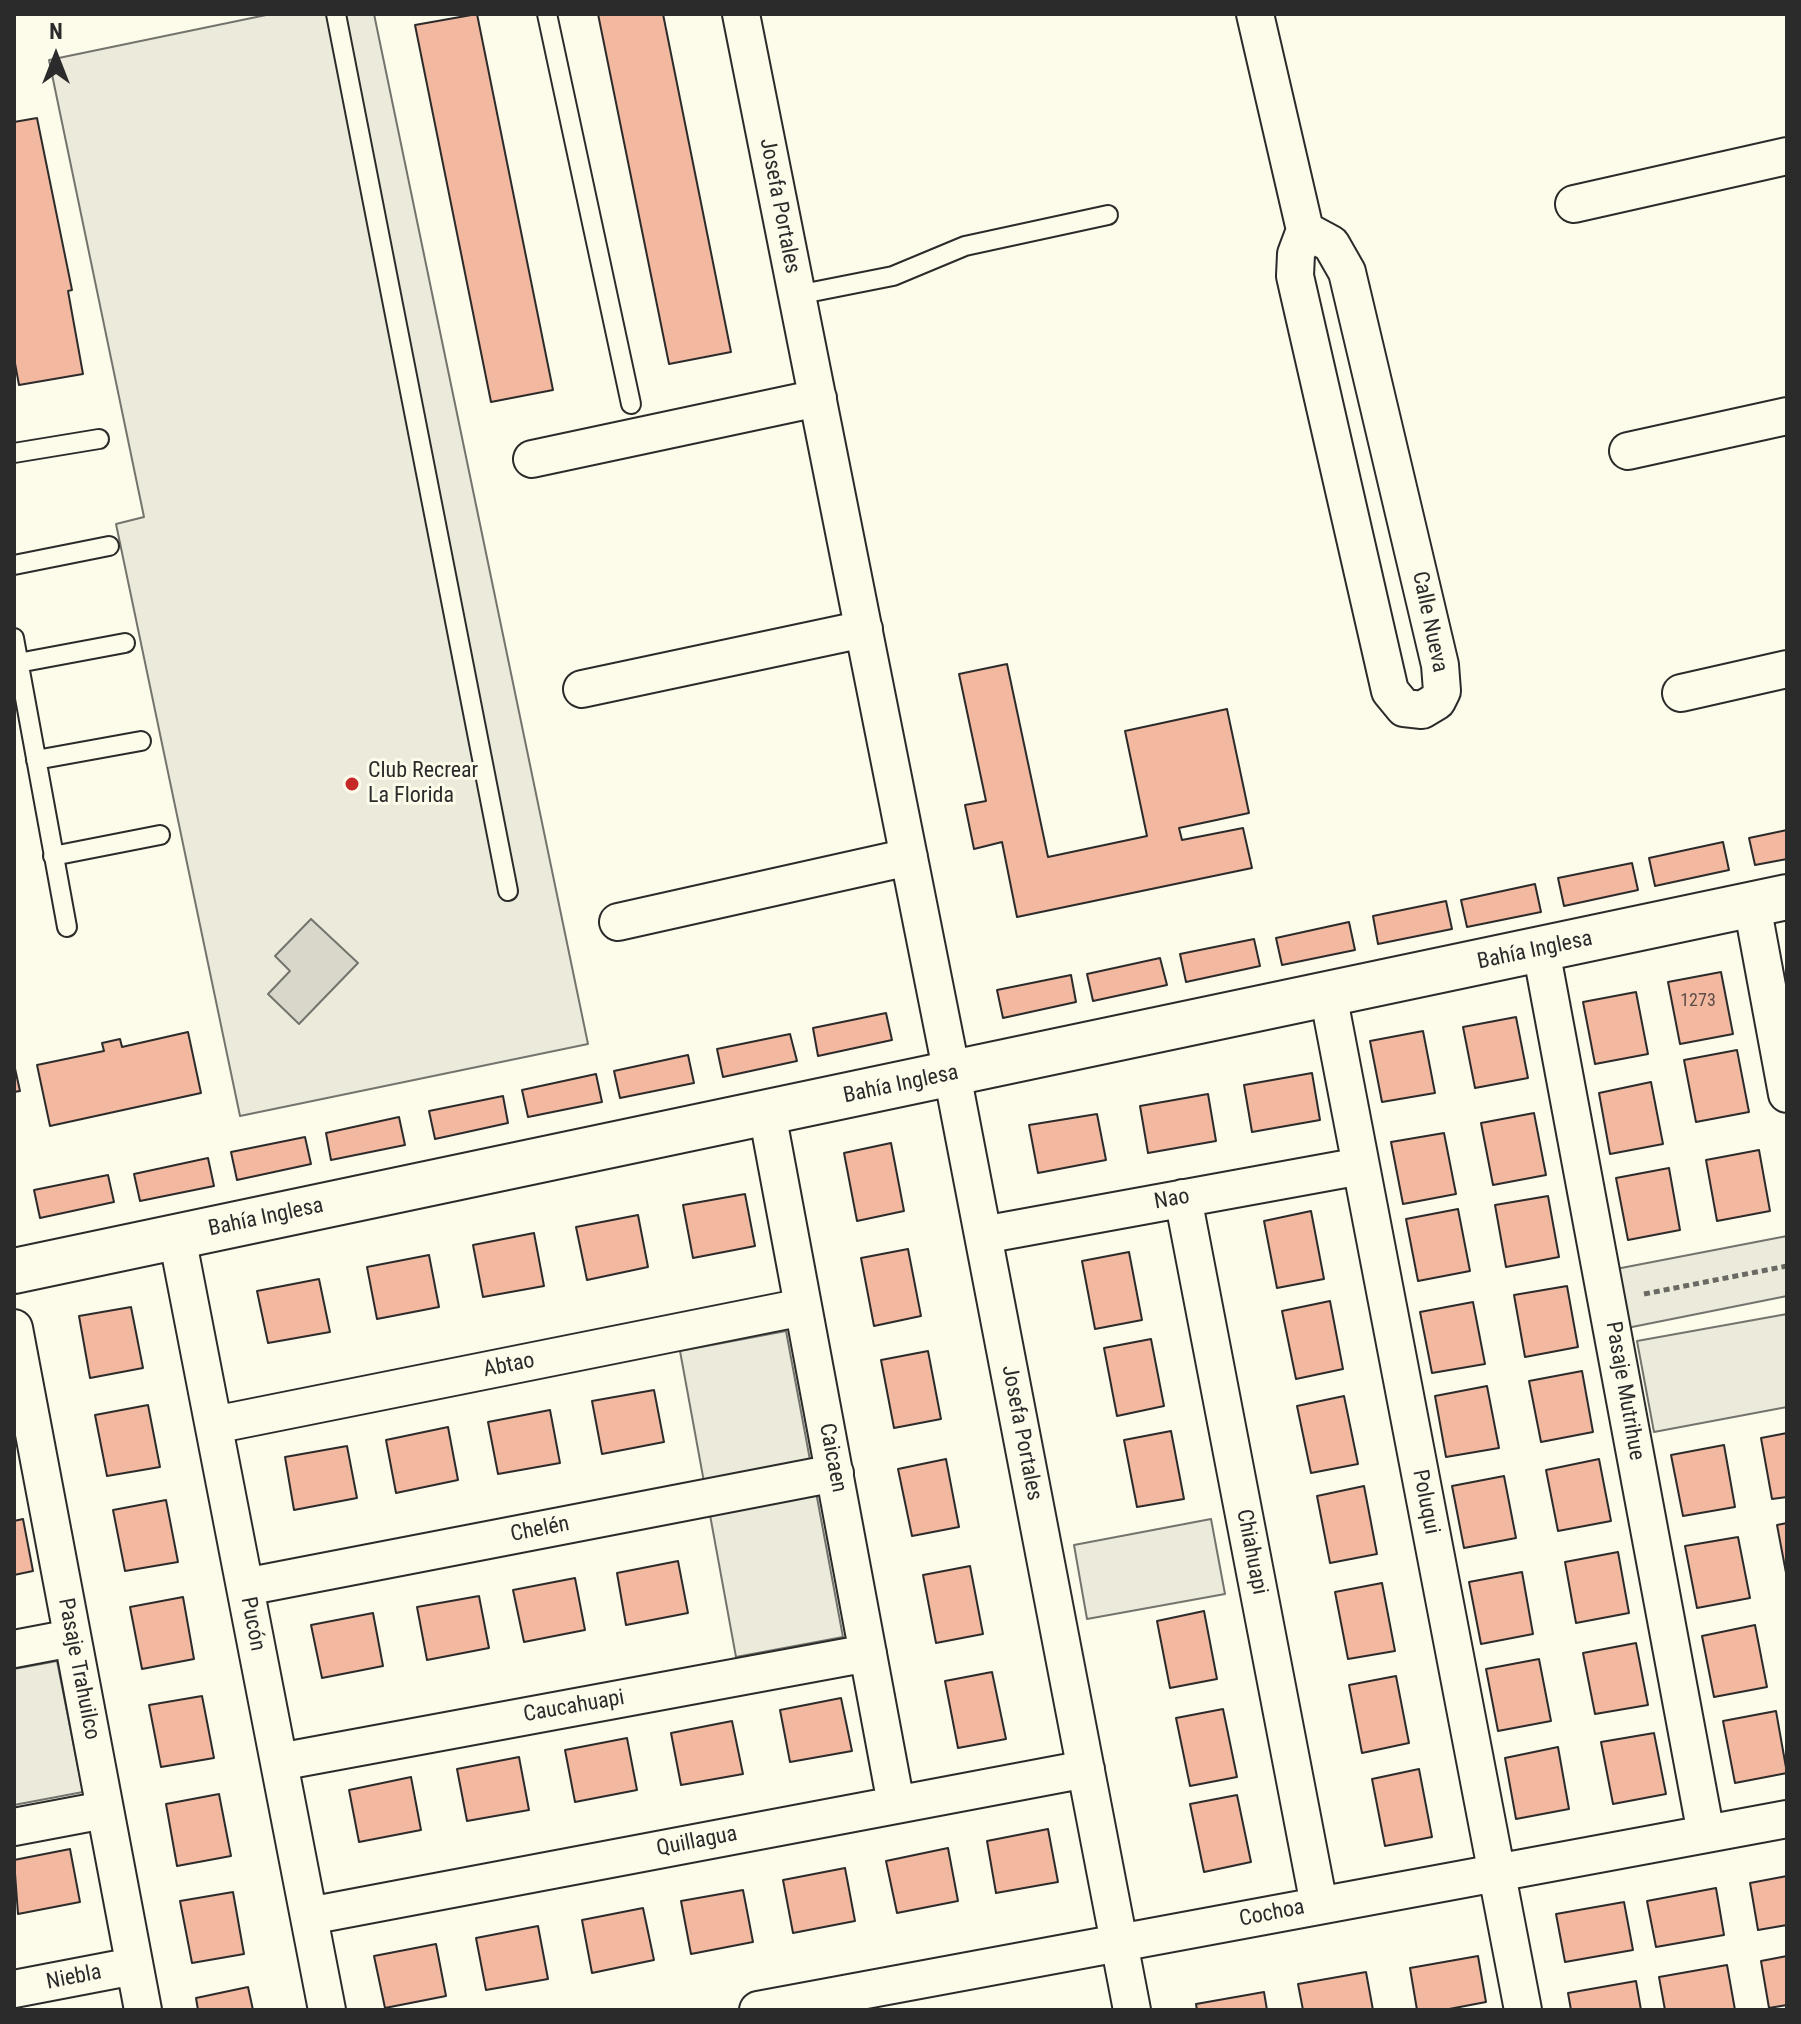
<!DOCTYPE html>
<html>
<head>
<meta charset="utf-8">
<style>
	body { margin:0 }
	#map { position:relative; width:1801px; height:2024px; overflow:hidden; background:#fdfbea; font-family:"Roboto Condensed",sans-serif }
	canvas { display:block }
	.frame { position:absolute; inset:0; border:16px solid #2b2b2b; pointer-events:none }
	.north { position:absolute; left:16px; top:16px; width:80px; height:80px; -webkit-text-stroke:6px #fdfbea; paint-order:stroke; rotate:0deg; font-size:22px; font-weight:700; line-height:32px; text-align:center; color:#2b2b2b }
	.north::after { content:''; display:block; margin:auto; width:28px; height:36px; background:#2b2b2b; clip-path:polygon(50% 0,100% 100%,50% 72%,0 100%) }
</style>
</head>
<body>
<div id="map">
<canvas width="1801" height="2024"></canvas>
<div class="frame"></div>
<div class="north">N</div>
</div>
<script>
const c = document.querySelector('canvas').getContext('2d');
c.lineJoin = 'round';
function fill(path, color) { c.fillStyle = color; c.fill(path, 'evenodd'); }
const shape = rows => new Path2D(rows.map(r => 'M' + r).join(''));
function trace(path, color, width, dash) { c.strokeStyle = color; c.lineWidth = width; c.lineCap = dash ? 'butt' : 'round'; c.setLineDash(dash || []); c.stroke(path); }
function drawText(font, color, halo, rows, align = 'center') {
  c.font = font + ' "Roboto Condensed",sans-serif'; c.lineWidth = 6; c.setLineDash([]); c.textBaseline = 'middle'; c.strokeStyle = halo; c.fillStyle = color; for (const [text, x, y, turn = 0] of rows) {
    c.save(); c.translate(x, y); c.rotate((+turn || 0) * Math.PI / 180); c.textAlign = isNaN(turn) ? turn : align; if (halo) c.strokeText(text, 0, 0); c.fillText(text, 0, 0); c.restore();
  }
}
const green = shape([
	[271,14,374,14,588,1044,240,1116,116,524,144,517,49,60,271,14],
	[1787,1236,1787,1296,1627,1328,1616,1269,1787,1236],
	[1787,1314,1787,1407,1654,1432,1637,1341,1787,1314],
	[786,1331,843,1637,736,1657,680,1351,786,1331],
	[1211,1519,1225,1594,1087,1619,1074,1545,1211,1519],
	[57,1661,83,1792,14,1805,14,1669,57,1661]
]);
const water = shape([
	[311,919,358,963,299,1024,268,994,290,971,275,956,311,919]
]);
const building = shape([
	[477,14,553,390,491,402,415,25,477,14],
	[598,14,663,14,731,352,669,364,598,14],
	[37,118,72,290,68,291,83,374,19,385,14,358,14,122,37,118],
	[1007,664,1048,857,1147,836,1125,731,1227,709,1249,813,1179,828,1182,840,1243,828,1252,868,1017,917,1002,842,974,849,965,805,986,801,959,674,1007,664],
	[1787,830,1787,859,1755,865,1749,838,1787,830],
	[1723,842,1729,870,1655,886,1649,858,1723,842],
	[1632,863,1638,890,1564,906,1558,878,1632,863],
	[1535,884,1541,912,1467,927,1461,900,1535,884],
	[1446,901,1452,929,1378,944,1373,916,1446,901],
	[1349,922,1355,950,1282,965,1276,938,1349,922],
	[1254,939,1260,966,1186,982,1180,954,1254,939],
	[1160,958,1167,985,1093,1001,1087,974,1160,958],
	[1721,972,1733,1034,1680,1044,1668,982,1721,972],
	[1071,975,1076,1002,1003,1018,997,990,1071,975],
	[1636,992,1648,1054,1595,1064,1583,1002,1636,992],
	[886,1013,892,1040,818,1056,813,1028,886,1013],
	[1516,1017,1528,1078,1475,1088,1463,1027,1516,1017],
	[1423,1031,1435,1093,1382,1102,1370,1041,1423,1031],
	[188,1032,201,1093,50,1126,37,1065,104,1051,102,1043,120,1039,122,1047,188,1032],
	[790,1034,797,1061,723,1077,717,1049,790,1034],
	[1737,1050,1749,1112,1696,1122,1684,1060,1737,1050],
	[688,1055,694,1083,620,1098,614,1071,688,1055],
	[14,1064,20,1091,14,1092,14,1064],
	[1312,1073,1320,1120,1252,1132,1244,1085,1312,1073],
	[596,1074,602,1102,528,1117,522,1090,596,1074],
	[1651,1082,1663,1144,1610,1154,1599,1093,1651,1082],
	[1208,1094,1216,1141,1148,1153,1140,1106,1208,1094],
	[503,1096,508,1123,435,1139,429,1111,503,1096],
	[1534,1113,1546,1175,1493,1185,1481,1123,1534,1113],
	[1097,1114,1106,1160,1038,1173,1029,1125,1097,1114],
	[399,1117,405,1145,331,1160,326,1133,399,1117],
	[1444,1133,1456,1194,1403,1204,1391,1142,1444,1133],
	[305,1137,311,1164,237,1180,231,1152,305,1137],
	[891,1143,904,1211,857,1221,844,1153,891,1143],
	[1759,1150,1770,1211,1717,1221,1706,1160,1759,1150],
	[208,1158,214,1186,140,1201,134,1174,208,1158],
	[1669,1168,1680,1230,1628,1240,1616,1178,1669,1168],
	[108,1175,114,1202,40,1218,34,1190,108,1175],
	[745,1194,755,1246,693,1258,683,1205,745,1194],
	[1548,1196,1559,1257,1506,1267,1495,1205,1548,1196],
	[1458,1209,1470,1271,1418,1281,1406,1219,1458,1209],
	[1311,1211,1324,1279,1277,1288,1264,1221,1311,1211],
	[638,1215,648,1267,587,1280,576,1227,638,1215],
	[534,1233,544,1286,483,1297,473,1245,534,1233],
	[908,1249,921,1316,874,1326,861,1258,908,1249],
	[1129,1252,1142,1320,1095,1329,1082,1261,1129,1252],
	[429,1255,439,1307,377,1319,367,1267,429,1255],
	[319,1279,330,1332,268,1343,257,1291,319,1279],
	[1567,1286,1578,1347,1525,1357,1514,1295,1567,1286],
	[1330,1301,1343,1369,1296,1379,1282,1311,1330,1301],
	[1473,1302,1485,1364,1432,1373,1420,1312,1473,1302],
	[131,1307,143,1368,90,1378,79,1316,131,1307],
	[1151,1339,1164,1406,1117,1416,1104,1348,1151,1339],
	[928,1351,941,1419,894,1428,881,1360,928,1351],
	[1582,1371,1593,1432,1541,1442,1529,1381,1582,1371],
	[1487,1386,1499,1448,1446,1457,1435,1396,1487,1386],
	[654,1390,664,1442,602,1454,592,1401,654,1390],
	[1344,1396,1358,1464,1311,1473,1297,1406,1344,1396],
	[148,1405,160,1467,107,1476,95,1415,148,1405],
	[550,1410,560,1463,498,1474,488,1422,550,1410],
	[448,1427,458,1480,396,1493,386,1440,448,1427],
	[1171,1431,1184,1499,1137,1507,1124,1440,1171,1431],
	[1787,1433,1787,1497,1772,1499,1761,1438,1787,1433],
	[1724,1445,1735,1507,1683,1516,1671,1455,1724,1445],
	[347,1446,357,1498,294,1510,285,1457,347,1446],
	[946,1459,959,1527,912,1536,898,1469,946,1459],
	[1599,1459,1611,1521,1558,1531,1546,1470,1599,1459],
	[1504,1476,1516,1538,1464,1548,1452,1486,1504,1476],
	[1364,1486,1377,1554,1330,1563,1317,1496,1364,1486],
	[166,1500,178,1562,125,1571,113,1510,166,1500],
	[23,1519,33,1571,14,1575,14,1521,23,1519],
	[1787,1523,1787,1578,1777,1525,1787,1523],
	[1738,1537,1750,1598,1697,1608,1685,1546,1738,1537],
	[1618,1552,1629,1613,1576,1623,1565,1562,1618,1552],
	[678,1561,688,1613,626,1625,617,1573,678,1561],
	[970,1566,983,1634,936,1643,923,1575,970,1566],
	[1522,1572,1533,1634,1481,1644,1469,1582,1522,1572],
	[575,1578,585,1630,524,1642,513,1590,575,1578],
	[1382,1583,1395,1651,1348,1659,1335,1592,1382,1583],
	[479,1596,489,1648,427,1660,417,1607,479,1596],
	[183,1597,194,1659,142,1669,130,1607,183,1597],
	[1204,1611,1217,1679,1170,1688,1157,1621,1204,1611],
	[373,1613,383,1666,322,1678,311,1625,373,1613],
	[1755,1625,1767,1687,1714,1697,1702,1636,1755,1625],
	[1636,1643,1648,1705,1595,1714,1583,1653,1636,1643],
	[1539,1659,1551,1721,1498,1731,1486,1669,1539,1659],
	[992,1672,1006,1739,958,1748,945,1681,992,1672],
	[1396,1676,1409,1743,1362,1753,1349,1685,1396,1676],
	[202,1696,214,1758,161,1767,149,1705,202,1696],
	[841,1698,852,1751,790,1762,780,1710,841,1698],
	[1223,1709,1237,1777,1190,1786,1176,1718,1223,1709],
	[1776,1711,1787,1773,1735,1783,1723,1721,1776,1711],
	[732,1721,743,1774,681,1785,671,1733,732,1721],
	[1654,1733,1666,1794,1613,1804,1601,1742,1654,1733],
	[627,1738,637,1790,575,1802,565,1750,627,1738],
	[1558,1747,1569,1809,1516,1819,1505,1758,1558,1747],
	[519,1757,529,1810,467,1821,457,1769,519,1757],
	[1419,1769,1432,1837,1385,1846,1372,1779,1419,1769],
	[411,1777,421,1830,359,1842,349,1790,411,1777],
	[219,1794,231,1856,177,1866,166,1804,219,1794],
	[1237,1795,1251,1862,1204,1872,1190,1804,1237,1795],
	[1048,1829,1058,1882,996,1893,987,1841,1048,1829],
	[948,1848,958,1901,897,1913,886,1861,948,1848],
	[70,1849,80,1902,18,1914,14,1860,70,1849],
	[845,1868,855,1921,793,1933,783,1880,845,1868],
	[1787,1876,1787,1925,1758,1930,1750,1883,1787,1876],
	[1716,1888,1724,1935,1656,1947,1647,1901,1716,1888],
	[743,1890,753,1942,691,1954,681,1901,743,1890],
	[233,1892,244,1954,192,1963,180,1901,233,1892],
	[1624,1902,1633,1950,1565,1962,1556,1914,1624,1902],
	[643,1908,654,1960,592,1973,582,1920,643,1908],
	[538,1926,548,1979,486,1990,476,1938,538,1926],
	[436,1944,446,1996,385,2008,374,1956,436,1944],
	[1478,1956,1486,2002,1444,2010,1417,2010,1410,1968,1478,1956],
	[1787,1956,1787,2005,1769,2008,1761,1961,1787,1956],
	[1727,1965,1735,2010,1665,2010,1659,1977,1727,1965],
	[1366,1972,1373,2010,1303,2010,1298,1984,1366,1972],
	[1636,1981,1641,2010,1571,2010,1568,1993,1636,1981],
	[248,1987,253,2010,198,2010,196,1998,248,1987],
	[1264,1992,1267,2010,1197,2010,1196,2004,1264,1992]
]);
const path = shape([
	[1644,1294,1787,1266]
]);
const service = shape([
	[336,14,508,891],
	[547,14,631,404],
	[797,295,893,276,965,246,1108,215],
	[14,453,99,439],
	[14,565,109,546],
	[14,638,67,927],
	[18,663,125,643],
	[36,760,141,741],
	[53,856,160,835]
]);
const minor = shape([
	[741,14,952,1074,1132,2010],
	[1255,14,1305,230,1296,254,1295,276,1390,691,1404,708,1422,710,1437,701,1442,691,1440,665,1347,272,1331,244,1305,230],
	[1574,204,1787,156],
	[1628,451,1787,416],
	[532,459,818,398],
	[582,689,864,629],
	[1681,693,1787,669],
	[1752,905,1787,1094],
	[618,922,909,857],
	[1541,950,1706,1834],
	[1328,994,1523,2010],
	[767,1113,896,1804],
	[1183,1198,1319,1905],
	[983,1235,1361,1166],
	[177,1237,327,2010],
	[14,1328,143,2010],
	[214,1425,803,1307],
	[245,1587,835,1473],
	[14,1649,72,1638],
	[279,1762,868,1653],
	[14,1827,104,1810],
	[309,1916,1086,1769],
	[14,1989,134,1966],
	[758,2010,1787,1819]
]);
const tertiary = shape([
	[14,1271,1787,897]
]);
const markers = [
	[352,784,8,"#c62828"]
];
const numberNames = [
	["1273",1698,1001]
];
const streetNames = [
	["Josefa Portales",779,206,79],
	["Calle Nueva",1429,622,78],
	["Bahía Inglesa",1535,951,-12],
	["Bahía Inglesa",901,1085,-12],
	["Nao",1172,1200,-10],
	["Bahía Inglesa",266,1218,-12],
	["Abtao",509,1366,-11],
	["Pasaje Mutrihue",1624,1391,80],
	["Josefa Portales",1021,1433,79],
	["Caicaen",832,1458,79],
	["Poluqui",1425,1502,79],
	["Chelén",540,1530,-11],
	["Chiahuapi",1251,1552,79],
	["Pucón",252,1624,79],
	["Pasaje Trahuilco",78,1669,79],
	["Caucahuapi",574,1707,-10],
	["Quillagua",697,1842,-11],
	["Cochoa",1272,1914,-11],
	["Niebla",74,1978,-11]
];
const poiNames = [
	["Club Recrear",368,771],
	["La Florida",368,796]
];
fill(green, '#ecebdb');
trace(green, '#74746e', 2);
fill(water, '#d8d7c9');
trace(water, '#74746e', 2);
fill(building, '#f2b8a0');
trace(building, '#2b2b2b', 2);
trace(service, '#2b2b2b', 22);
trace(minor, '#2b2b2b', 40);
trace(tertiary, '#2b2b2b', 48);
trace(path, '#6a6964', 5, [6, 4]);
trace(service, '#fdfbea', 18);
trace(minor, '#fdfbea', 36);
trace(tertiary, '#fdfbea', 44);
for (const [x, y, r, color] of markers) { const dot = new Path2D(); dot.arc(x, y, r, 0, 2 * Math.PI); c.fillStyle = color; c.fill(dot); trace(dot, '#fdfbea', 3); }
drawText('18px', '#5d4e48', null, numberNames);
drawText('22px', '#2b2b2b', '#fdfbea', streetNames);
drawText('22px', '#2b2b2b', '#fdfbea', poiNames, 'left');
</script>
</body>
</html>
